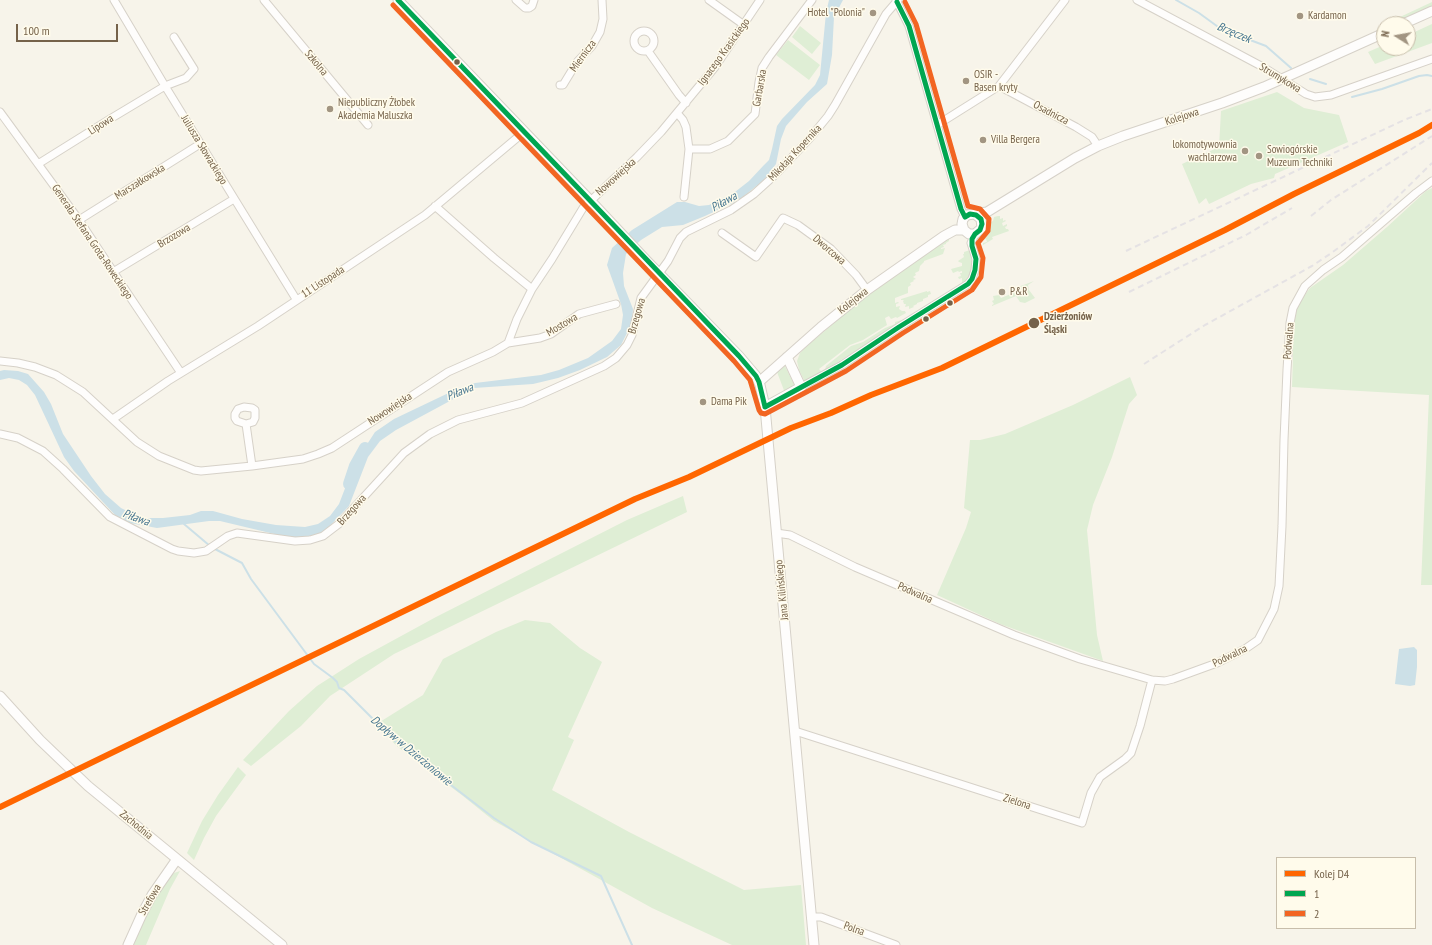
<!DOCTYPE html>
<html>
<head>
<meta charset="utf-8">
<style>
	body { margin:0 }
	#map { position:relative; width:1432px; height:945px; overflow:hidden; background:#f7f4ea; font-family:"PT Sans Narrow",sans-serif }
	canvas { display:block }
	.legend { position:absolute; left:1276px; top:857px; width:140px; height:72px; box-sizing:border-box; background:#fffbeb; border:1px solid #c8beab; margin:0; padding:5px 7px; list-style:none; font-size:12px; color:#75624a }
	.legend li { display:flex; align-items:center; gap:8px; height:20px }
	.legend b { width:20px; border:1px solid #c8beab }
	.north { position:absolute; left:1376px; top:16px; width:40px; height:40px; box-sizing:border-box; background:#fffbeb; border:1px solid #c8beab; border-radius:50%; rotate:281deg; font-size:11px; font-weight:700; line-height:16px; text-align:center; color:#75624a }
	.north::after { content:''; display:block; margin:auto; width:14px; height:18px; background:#a29582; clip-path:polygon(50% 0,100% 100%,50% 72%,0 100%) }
	.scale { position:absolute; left:16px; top:24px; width:102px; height:18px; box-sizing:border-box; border:2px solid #75624a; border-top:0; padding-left:5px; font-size:12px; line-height:14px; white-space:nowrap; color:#75624a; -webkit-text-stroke:3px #fffbeb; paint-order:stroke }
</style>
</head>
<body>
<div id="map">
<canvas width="1432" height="945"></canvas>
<ul class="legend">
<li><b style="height:5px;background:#f60"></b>Kolej D4</li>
<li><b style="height:5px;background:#00a651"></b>1</li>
<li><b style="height:5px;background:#f26522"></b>2</li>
</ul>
<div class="north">N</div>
<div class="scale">100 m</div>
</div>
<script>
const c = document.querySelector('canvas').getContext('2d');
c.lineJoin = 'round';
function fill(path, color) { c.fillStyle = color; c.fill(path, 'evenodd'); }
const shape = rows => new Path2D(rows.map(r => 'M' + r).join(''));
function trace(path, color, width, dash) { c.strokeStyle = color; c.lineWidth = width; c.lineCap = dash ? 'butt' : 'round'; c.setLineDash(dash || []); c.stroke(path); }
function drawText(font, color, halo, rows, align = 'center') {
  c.font = font + ' "PT Sans Narrow",sans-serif'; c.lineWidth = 3; c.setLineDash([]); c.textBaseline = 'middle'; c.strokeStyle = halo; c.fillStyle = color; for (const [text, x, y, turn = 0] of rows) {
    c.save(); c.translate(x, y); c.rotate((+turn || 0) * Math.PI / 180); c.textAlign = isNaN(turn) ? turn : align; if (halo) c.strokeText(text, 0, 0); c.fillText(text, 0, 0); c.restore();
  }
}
const green = shape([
	[1432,2,1432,7,1394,24,1385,24],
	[1432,24,1432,43,1375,64,1368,52,1384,45,1384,48,1408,48,1408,35],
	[800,26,821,43,812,54,792,37],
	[788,40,820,65,809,80,776,55],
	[1277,92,1304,108,1339,115,1348,142,1275,174,1274,178,1251,184,1209,204,1206,198,1199,204,1182,164,1219,147,1221,111],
	[1432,188,1432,585,1421,585,1429,395,1292,387,1293,357,1290,331,1297,305,1310,288,1343,265,1387,227,1426,191],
	[998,216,1000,216,1000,219,1003,218,1003,221,1005,220,1006,221,1002,223,1003,226,1007,224,1007,226,1005,227,1006,229,1008,229,1009,231,992,237,993,239,983,245,983,243,987,242,986,239,983,240,983,238,986,237,988,231,991,230,989,226,991,225,989,223,993,221,994,217],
	[949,237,949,241,946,243,946,244,943,245,944,247,941,248,941,249,945,248,943,254,924,261,924,262,920,266,919,271,915,273,916,275,913,277,916,279,913,280,914,281,910,283,911,285,908,287,908,293,895,298,895,303,898,302,899,303,896,304,896,307,900,306,899,309,902,311,905,311,906,313,897,318,896,317,891,319,889,316,885,318,887,325,863,340,850,345,819,369,822,372,805,381,804,380,799,370,797,361,800,353,807,346,861,300],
	[970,250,972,261,971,272,967,280,962,283,962,278,959,279,958,277,961,276,960,273,962,273,962,271,959,272,958,271,953,273,951,269,962,266,962,263,959,262,958,261,964,257,963,254,964,254,964,252],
	[1034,281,1028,285,1029,290,1035,298,1025,303,1020,302,1016,296,992,306,992,305,994,304,992,301,994,300,993,296,999,295,1001,298,1013,293,1012,292,1011,292,1010,290],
	[927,291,927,292,930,291,931,294,928,295,928,297,923,299,923,301,917,303,917,304,913,306,914,307,909,309,909,306,905,307,906,304,904,304,903,301,904,300,901,300,901,299],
	[908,318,825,370,826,366,851,346,863,342,885,328,895,324,895,322],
	[783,366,785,366,795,386,785,393,777,372],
	[1130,377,1137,395,1129,404,1112,457,1093,505,1087,530,1097,635,1103,661,1000,624,937,595,966,528,971,512,964,508,970,440,980,440,1005,434,1073,405],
	[683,496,687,512,394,654,330,696,301,726,251,766,243,760,289,711,317,686,359,659,436,617,627,520],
	[525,620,550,623,580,648,602,662,568,737,574,740,552,790,629,832,744,890,801,885,806,945,732,945,652,908,494,821,463,796,398,747,375,725,423,695,443,659,496,632],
	[238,767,246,775,216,816,204,838,194,860,187,853,202,821,218,795],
	[180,871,170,889,146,945,132,945,144,918,163,885,174,873]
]);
const water = shape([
	[829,0,843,0,834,17,832,55,827,84,807,102,786,126,781,139,776,164,764,180,739,200,705,216,683,225,662,227,641,240,626,254,623,273,624,286,633,309,632,323,621,345,607,357,580,370,558,378,533,384,474,388,396,430,380,441,368,457,349,506,322,534,308,537,287,537,220,521,209,521,157,528,130,523,116,516,74,471,64,457,35,395,27,385,19,380,9,378,0,380,0,371,4,370,18,371,28,374,44,392,51,404,63,434,91,476,105,494,121,508,141,518,163,518,190,515,201,511,213,511,242,519,276,525,305,527,318,524,330,516,339,504,349,478,364,449,375,432,394,419,459,388,475,383,541,375,559,370,588,358,612,341,621,329,623,315,621,304,607,265,612,248,632,230,677,202,685,202,699,206,709,205,735,192,749,181,764,165,769,160,772,149,777,126,782,119,815,85,820,75,826,13],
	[1414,647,1417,650,1417,667,1415,685,1410,686,1395,684,1399,649]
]);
const stream = shape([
	[1176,0,1199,13,1221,29,1266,46,1291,68],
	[1310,79,1326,84],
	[1352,97,1382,89,1419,76,1427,75,1432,76],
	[184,524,210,546],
	[213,548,242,563,251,579,314,664,333,678,337,682,339,688,344,690,395,741,417,759,494,818,531,842,601,876,632,945]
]);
const river = shape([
	[349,484,355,466,365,448]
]);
const minor = shape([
	[114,0,165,86,296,299],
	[264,0,368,125],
	[516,0,525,8,529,8,532,6,534,0],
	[709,0,744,25],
	[896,0,909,26,961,209,965,217],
	[1137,0,1263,67,1306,94,1315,97,1331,95,1432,59],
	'634 41a10 10 0 1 1 20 0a10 10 0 1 1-20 0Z',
	[648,51,679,95,686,103],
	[560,85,563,85,577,62,592,46,600,32,603,19,602,0],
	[999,86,1065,0],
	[0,112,79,220,126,291,181,373],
	[677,113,683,120,686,127,689,149,684,197],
	[937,125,999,86,1076,127,1092,137,1098,146],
	[689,149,710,149,728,141,755,114,759,82,762,68,769,57,812,0],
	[38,164,110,119,165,86,186,78,194,69,174,37],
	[435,206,494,258,532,289],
	[79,220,200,144],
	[722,233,756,257,783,218,798,225,831,249,856,275,867,290],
	[113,272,234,199],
	[508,343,540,338,551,334,579,314,616,304],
	[0,361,18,363,35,367,56,375,83,392,137,442,159,456,194,470,201,471,252,466,303,459,318,454,332,448,448,372,493,352,508,343,517,319,532,289,552,259,583,208,637,157,661,132,715,67,760,0],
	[801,387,842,365,899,327,968,284,972,279,975,270,976,259,971,243,975,234],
	[113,419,168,381,258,326,425,215,524,132],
	[246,424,253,422,255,418,255,410,252,408,244,407,238,409,235,414,235,418,237,421,246,424,252,466],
	[0,434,18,438,43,451,63,469,110,517,172,549,178,551,194,553,206,551,228,536,237,533,295,541,310,540,323,536,340,523,404,453,430,434,458,420,522,403,604,366,616,358,627,345,632,335,641,298,668,261,680,238,686,232,731,210,754,194,775,175,810,138,828,116,835,105,886,14,898,0],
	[776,533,790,535,855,567,1014,635,1080,659,1152,680,1165,681,1173,679,1217,663,1245,649,1258,640,1274,609,1279,586,1282,526,1284,440,1287,370,1290,323,1293,308,1305,286,1323,270,1342,257,1416,193,1432,181],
	[795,731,1082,823,1091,793,1100,777,1125,759,1131,753,1140,726,1152,680],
	[811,917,821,917,896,945]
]);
const tertiary = shape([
	[398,0,590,200,647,261,739,356,756,376,760,385,765,407,814,945],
	[1403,24,1432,11],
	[976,215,981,219,982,228,975,234,969,234,964,230,962,224,963,219,967,215,987,212,1075,158,1098,146,1123,136,1222,103,1264,87,1384,33],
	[759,382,821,327,867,290,944,236,955,230,964,230],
	[765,407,801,387,787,357],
	[0,696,40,740,88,786,282,945],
	[128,945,142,914,152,895,177,859]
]);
const rail = shape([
	[1419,133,1432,127],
	[1311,216,1331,200,1432,136],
	[1126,251,1404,120,1432,109],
	[1129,292,1246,235,1292,208],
	[1144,364,1205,325,1312,266,1330,254,1368,226,1432,163]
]);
const bus1 = shape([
	[398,0,739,356,756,376,759,382,765,407],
	[897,2,909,26,961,209,965,217],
	[765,407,842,365,899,327,968,284,972,279,975,270,976,259,972,246,972,239,975,234,980,230,982,224,981,219,976,215,970,214,965,217]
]);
const bus2 = shape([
	[393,5,734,361,750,380,759,410,761,413,765,414,846,371,903,333,972,290,981,277,983,258,978,243,988,231,989,219,980,209,968,206,916,24,905,2]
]);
const rail1 = shape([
	[0,807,635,499,689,477,791,428,831,413,871,395,942,368,1225,230,1294,194,1419,133,1432,125]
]);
const markers = [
	[873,13,4,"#a29582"],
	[1300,16,4,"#a29582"],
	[457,62,3.5,"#75624a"],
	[966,81,4,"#a29582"],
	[330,109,4,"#a29582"],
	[983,140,4,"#a29582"],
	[1245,151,4,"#a29582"],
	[1259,156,4,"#a29582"],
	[1002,292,4,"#a29582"],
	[950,303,3.5,"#75624a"],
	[926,319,3.5,"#75624a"],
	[1034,323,6,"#75624a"],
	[703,402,4,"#a29582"]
];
const poiNames = [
	["Hotel \"Polonia\"",865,13,"right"],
	["Kardamon",1308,16],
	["OSIR -",974,75],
	["Basen kryty",974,88],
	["Niepubliczny Żłobek",338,103],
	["Akademia Maluszka",338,116],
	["Villa Bergera",991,140],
	["lokomotywownia",1237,145,"right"],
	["wachlarzowa",1237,158,"right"],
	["Sowiogórskie",1267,150],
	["Muzeum Techniki",1267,163],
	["P&R",1010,292],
	["Dama Pik",711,402]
];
const streetNames = [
	["Ignacego Krasickiego",724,52,-54],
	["Miernicza",583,56,-54],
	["Szkolna",316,63,50],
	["Strumykowa",1280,78,31],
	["Garbarska",760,88,-80],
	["Osadnicza",1051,113,28],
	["Kolejowa",1182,117,-18],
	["Lipowa",101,125,-33],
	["Juliusza Słowackiego",204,150,59],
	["Mikołaja Kopernika",795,153,-47],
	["Nowowiejska",616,177,-42],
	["Marszałkowska",140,182,-32],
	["Brzozowa",174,236,-31],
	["Generała Stefana Grota-Roweckiego",92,242,56],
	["Dworcowa",829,250,41],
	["11 Listopada",323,282,-33],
	["Kolejowa",853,301,-38],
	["Brzegowa",637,316,-74],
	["Mostowa",562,325,-31],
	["Podwalna",1289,341,-85],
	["Nowowiejska",390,409,-33],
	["Brzegowa",352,510,-48],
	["Jana Kilińskiego",782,590,-96],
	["Podwalna",915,593,24],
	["Podwalna",1230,656,-26],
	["Zielona",1017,802,18],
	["Zachodnia",136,825,39],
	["Strefowa",150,900,-60],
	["Polna",854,929,20]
];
const stopNames = [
	["Dzierżoniów",1044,317],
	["Śląski",1044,330]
];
const waterNames = [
	["Brzęczek",1234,33,23],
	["Piława",724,202,-29],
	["Piława",460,392,-21],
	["Piława",136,518,20],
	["Dopływ w Dzierżoniowie",411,751,40]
];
fill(green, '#dfeed5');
fill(water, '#cce0e7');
trace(stream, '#cce0e7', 2);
trace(river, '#cce0e7', 12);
trace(minor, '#d6d1c8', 9);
trace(tertiary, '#d6d1c8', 11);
trace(minor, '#fefdfc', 7);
trace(tertiary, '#fefdfc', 9);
trace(rail, '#e5e2e4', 2, [6, 4]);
trace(bus1, '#00a651', 5);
trace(bus2, '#f26522', 5);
trace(rail1, '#f60', 6);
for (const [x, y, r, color] of markers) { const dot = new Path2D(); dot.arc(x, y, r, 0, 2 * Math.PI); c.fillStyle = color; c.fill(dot); trace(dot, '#fffbeb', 1.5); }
drawText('11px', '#75624a', '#fffbeb', poiNames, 'left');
drawText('11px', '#75624a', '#fffbeb', streetNames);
drawText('bold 11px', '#75624a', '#fffbeb', stopNames, 'left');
drawText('italic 12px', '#467690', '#fffbeb', waterNames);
</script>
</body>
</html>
